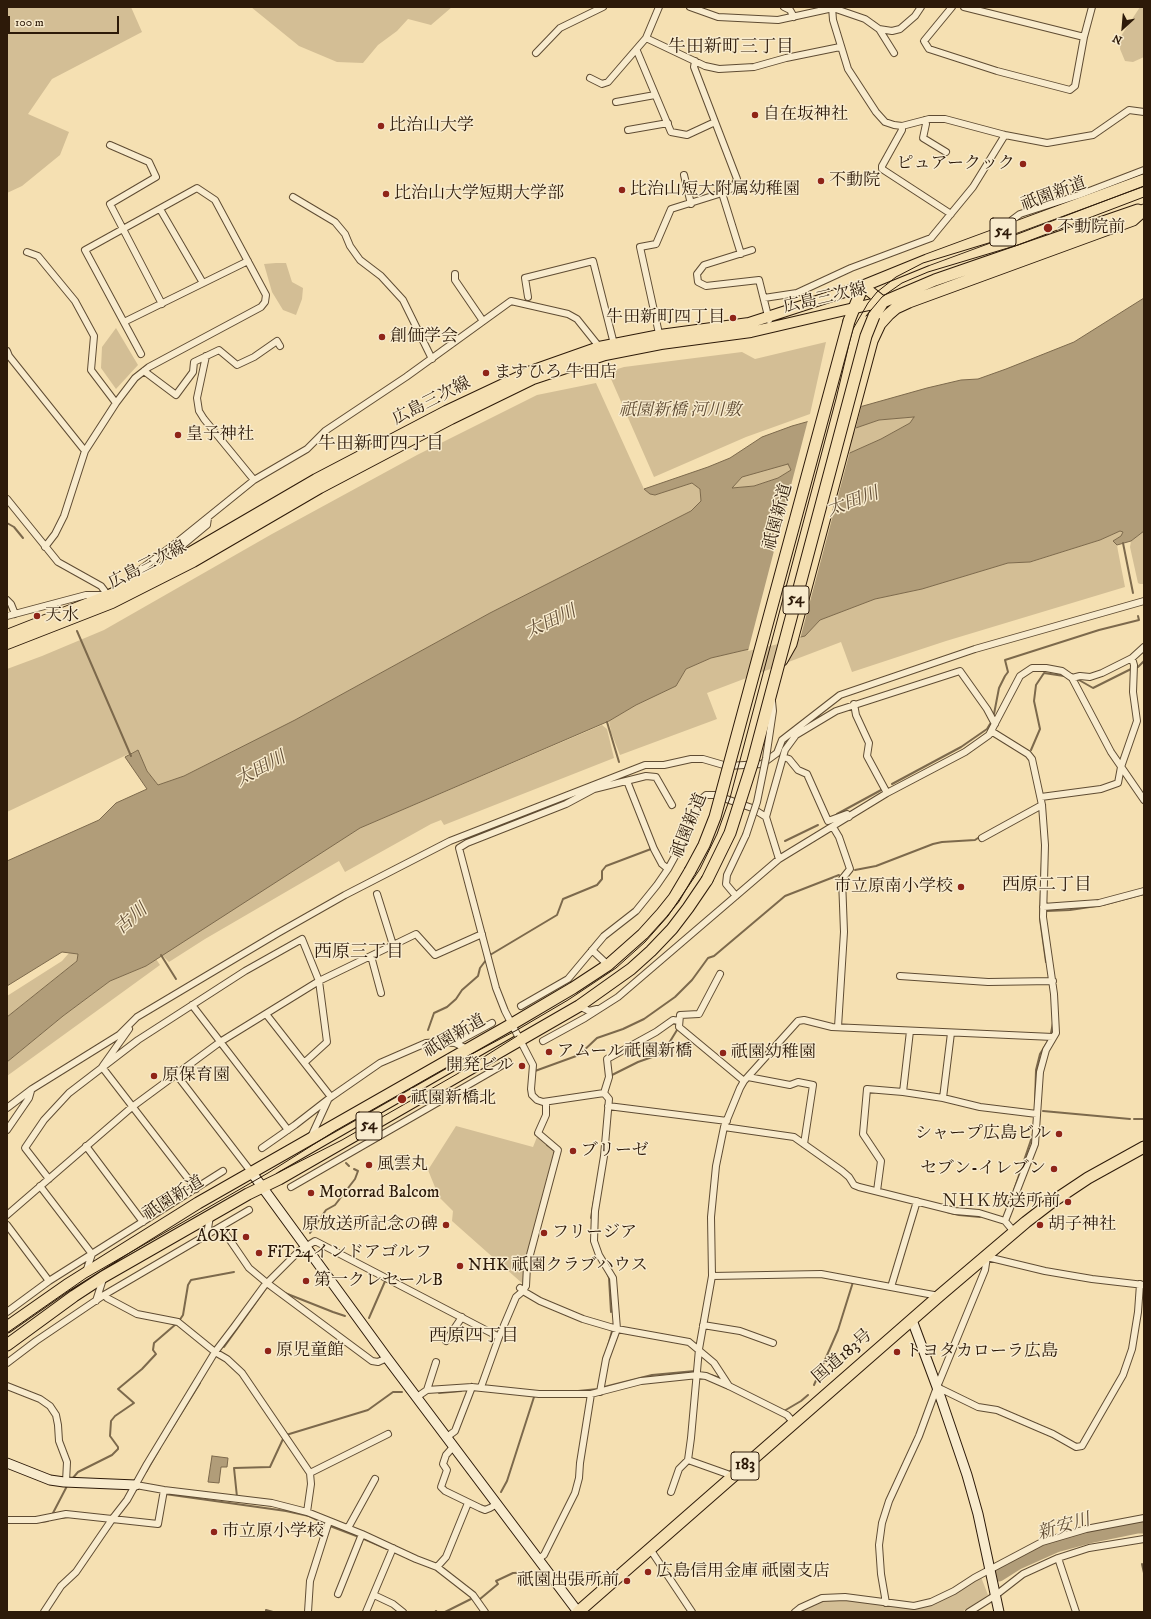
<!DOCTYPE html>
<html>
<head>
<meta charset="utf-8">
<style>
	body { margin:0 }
	#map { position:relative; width:1151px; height:1619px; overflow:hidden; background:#f5e0b2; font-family:"IM FELL DW Pica",serif }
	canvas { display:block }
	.frame { position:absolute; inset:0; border:8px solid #2d1a09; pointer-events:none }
	.north { position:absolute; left:1103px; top:8px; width:40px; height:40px; -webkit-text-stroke:3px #f8ebcd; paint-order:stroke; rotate:206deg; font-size:11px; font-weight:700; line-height:16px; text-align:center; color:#2d1a09 }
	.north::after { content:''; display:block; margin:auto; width:14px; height:18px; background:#2d1a09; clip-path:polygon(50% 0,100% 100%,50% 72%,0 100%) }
	.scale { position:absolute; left:8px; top:16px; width:111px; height:18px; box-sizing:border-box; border:2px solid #2d1a09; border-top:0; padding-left:5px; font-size:12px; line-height:14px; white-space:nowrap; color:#2d1a09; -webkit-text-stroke:3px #f8ebcd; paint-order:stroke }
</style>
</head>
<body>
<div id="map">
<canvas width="1151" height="1619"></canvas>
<div class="frame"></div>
<div class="north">N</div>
<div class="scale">100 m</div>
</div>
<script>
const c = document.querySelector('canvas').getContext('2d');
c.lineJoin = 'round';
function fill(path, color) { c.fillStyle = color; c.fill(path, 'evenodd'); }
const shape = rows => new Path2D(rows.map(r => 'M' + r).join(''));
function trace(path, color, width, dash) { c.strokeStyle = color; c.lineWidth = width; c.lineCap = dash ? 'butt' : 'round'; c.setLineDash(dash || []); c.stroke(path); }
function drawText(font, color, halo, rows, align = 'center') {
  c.font = font + ' "IM FELL DW Pica","Noto Serif JP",serif'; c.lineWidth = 3; c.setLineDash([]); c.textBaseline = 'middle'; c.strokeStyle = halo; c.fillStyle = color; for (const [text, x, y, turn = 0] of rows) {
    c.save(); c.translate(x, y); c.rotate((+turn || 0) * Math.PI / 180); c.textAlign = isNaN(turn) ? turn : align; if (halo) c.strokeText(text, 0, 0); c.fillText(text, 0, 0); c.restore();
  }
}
const green = shape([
	[7,7,131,7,142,32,52,79,28,114,69,132,60,155,22,186,7,193],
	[251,7,452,7,431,25,408,19,397,31,378,45,363,63,337,62,299,46],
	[1140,7,1144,7,1144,57,1133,62,1125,61,1120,49,1121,36],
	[276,263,286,263,292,282,303,288,302,299,296,315,283,310,272,292,264,264],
	[116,328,138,365,116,389,101,368,102,347],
	[826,342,810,414,746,437,654,477,608,372,624,367,742,352,755,359],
	[596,383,644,489,650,494,655,495,692,483,700,489,701,501,691,511,490,613,295,720,184,776,158,785,147,771,137,750,7,812,7,669,42,656,104,630,272,534,417,455,537,395],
	[914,417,910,423,881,439,843,456,827,445,850,430,879,420],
	[788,463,791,470,778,478,754,486,731,488,742,477],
	[1120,531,1123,532,1121,536,1113,541,1117,545,1118,551,1125,587,946,641,852,672,841,642,707,693,717,719,620,755,611,732,609,721,636,705,676,686,686,669,711,658,805,636,820,620,875,599,922,589,1008,563,1031,562,1100,540],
	[1144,531,1144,584,1140,584,1138,583,1130,547,1131,541],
	[602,725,607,729,614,758,444,825,441,820,431,824,345,872,339,861,205,939,169,962,162,955,360,828],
	[69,953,78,954,77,961,7,1017,7,996,62,961],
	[156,959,160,965,7,1076,7,1062,63,1016,110,981,146,966],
	[456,1126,533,1147,537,1137,554,1151,523,1267,523,1284,452,1221,453,1211,439,1197,428,1170],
	[981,1577,988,1595,962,1612,799,1612,823,1600,854,1601,913,1608]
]);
const water = shape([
	[1144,298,1144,531,1131,541,1117,545,1113,541,1121,536,1123,532,1120,531,1100,540,1030,562,1008,563,922,589,875,599,820,620,805,636,711,658,686,669,676,686,636,705,609,721,360,828,146,966,110,981,63,1016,7,1062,7,1017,77,961,78,954,62,952,7,986,7,861,99,820,116,803,147,789,125,757,138,750,147,771,158,785,184,776,295,720,490,613,691,511,701,501,700,489,692,483,655,495,650,494,644,489,708,467,730,458,762,437,792,426,927,388,961,380,978,379,1006,369,1074,342,1144,298],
	[914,417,910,423,881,439,843,456,827,445,850,430,879,420,914,417],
	[788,464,791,470,778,478,754,486,732,488,742,477,788,464],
	[212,1456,228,1458,227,1467,221,1467,219,1483,208,1482,212,1456]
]);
const pier = shape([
	[862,404,855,431,831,445,843,454,850,451,800,639,748,651,808,420]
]);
const stream = shape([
	[7,523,14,527,23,538],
	[1123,543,1133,593],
	[77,631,131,756],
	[1138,667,1144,661],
	[1079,680,1093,688,1131,669],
	[994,714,999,688,1005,676,1008,672,1005,660,1099,630,1139,620,1138,616],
	[607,722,619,762],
	[1031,750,1040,729,1034,701,1036,685,1044,673,1064,676],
	[892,784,961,747,987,729,990,724],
	[837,814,883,789],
	[785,841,818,825],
	[1042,861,1040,919,1046,962],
	[855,870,876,866,933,844,942,842,975,840,981,836],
	[1047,911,1070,910,1103,905,1144,894],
	[161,955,176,979],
	[490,955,557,915,563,899,597,885,602,879,602,871,606,866,651,849,650,847],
	[428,1030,434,1013,447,1007,456,999,462,990,478,976,480,968,486,960],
	[1051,1033,1053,1023],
	[535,1071,579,1055,597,1038,623,1029,644,1019,675,997,692,980,708,958,714,956,785,896,839,875],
	[612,1075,638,1062,655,1056,661,1052,666,1048,677,1030],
	[1035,1102,1036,1070,1040,1054,1048,1041],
	[1043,1111,1130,1119],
	[1134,1119,1144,1119],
	[547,1145,555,1151,554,1153],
	[346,1163,349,1166],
	[1014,1190,1033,1134],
	[947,1212,959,1215,980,1217],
	[591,1218,595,1195],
	[310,1233,326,1210,335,1205,355,1179,358,1171,354,1169],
	[607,1273,609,1278,611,1312],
	[524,1275,525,1263],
	[285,1293,333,1312,345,1316],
	[369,1318,386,1279],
	[179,1321,183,1315,188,1285,191,1280,234,1272],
	[608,1346,612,1331],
	[224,1347,267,1287],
	[711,1375,720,1378],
	[814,1385,838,1330,853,1282,854,1283],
	[604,1387,652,1375,695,1371],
	[578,1391,598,1389,598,1387],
	[439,1393,461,1391],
	[784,1411,801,1401,808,1395],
	[286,1435,368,1410,393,1392,402,1392],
	[164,1441,200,1383],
	[146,1472,160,1448],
	[72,1479,78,1472,112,1455,118,1449,118,1447,110,1436,111,1421,115,1416,134,1403,118,1389,142,1369,156,1354,153,1350,154,1343,176,1324],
	[501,1492,507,1481,534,1397],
	[165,1494,286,1511,309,1516,326,1524],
	[237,1497,234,1468,270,1467,283,1439],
	[53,1513,67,1486],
	[60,1518,69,1517],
	[7,1523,41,1522,48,1521],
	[330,1526,359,1537],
	[364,1539,387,1549],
	[1142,1564,1144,1573],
	[480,1599,498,1584,496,1581,513,1573,536,1572],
	[266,1612,266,1610,273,1612],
	[435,1612,436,1611,437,1612],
	[445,1612,473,1598]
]);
const river = shape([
	[999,1575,1018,1563,1056,1546,1089,1537,1138,1527,1144,1527]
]);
const street = shape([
	[690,7,718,17,778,20,833,8,865,19,879,29,892,31,900,29,915,16,921,7],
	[784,7,790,10,794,17],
	[832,7,833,20,848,69,876,112,885,122,894,125,902,126,929,119,945,119,1005,135,1047,143,1093,135,1129,110,1144,112],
	[952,7,924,41,927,46,929,49,997,71,1070,90,1075,86,1084,37,1092,7],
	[964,7,1084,37],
	[879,29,894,53],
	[646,38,705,66,719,69,754,67,786,58,840,47],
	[637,51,671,132,687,135,715,122],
	[536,53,560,28,603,7],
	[590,78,602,84,608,82,646,38,659,7],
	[616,102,655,95],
	[925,120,926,124,923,138,946,152],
	[902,126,902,130,882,166,882,169,951,214],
	[628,130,668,123],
	[110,145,149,162,156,177,110,204,162,304],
	[684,175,691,204],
	[722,193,741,254],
	[293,197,335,222,345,234,350,246,360,260,381,276,403,300,432,359],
	[160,209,203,283],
	[1006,230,1012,220,1020,214,1079,195,1144,170],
	[752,250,704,265,697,274,698,282,706,286,759,280,769,320],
	[27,252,38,256,75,301,94,336,91,370,116,403],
	[455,274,455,280,483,321],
	[528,297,525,278,593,261,614,344],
	[764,298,797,293,851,268,931,238,973,187,1005,135],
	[124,322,248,261],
	[660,338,640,247,656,244,671,209,722,193,734,187,737,179,694,67,695,61],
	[7,351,9,356,85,451],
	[206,356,197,398,199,411,204,419,254,480],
	[144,371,176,395,193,372,194,362,219,350,237,365,254,357,277,341,280,346],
	[7,499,58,562,101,586,110,598],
	[45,547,55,534,64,516,85,451,116,403,135,378,149,367,261,307,265,302,266,295,215,200,197,188,85,250,141,354],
	[170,563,172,554,207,525,208,518],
	[133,575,176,543,254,480,307,449,325,431,406,377,511,301,568,314,577,319,601,349],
	[7,600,11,604,15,614],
	[7,616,86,595,104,595],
	[1072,678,1080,676,1090,677,1102,673,1132,658,1144,647],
	[854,704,856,715,869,743,867,756,887,793],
	[991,731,1028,754,1032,759,1042,805,1045,845,1043,917,1054,994,1056,1033,1046,1050,1040,1072,1035,1144,1005,1221,1015,1233],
	[783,757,789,759,798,770,807,774,828,821,847,814,849,817],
	[627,781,654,849,662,864,668,869],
	[1041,797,1101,789,1118,783,1121,767,1137,721,1133,692,1134,665,1132,658],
	[766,817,785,750,796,735,836,711,960,671,987,709,995,724],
	[833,827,839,837,850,869,842,879,844,932,838,1027],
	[982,838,1042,805],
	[377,894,393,945],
	[736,896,726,884,727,875,746,835],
	[1043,907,1099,903,1144,891],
	[592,950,608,965],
	[371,956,381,993],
	[720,974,699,1014,680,1015,679,1027,744,1081],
	[900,976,988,982,1053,981],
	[192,1005,288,1130],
	[521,1006,568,979,604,936,636,911,657,885,668,869,685,838,700,800,706,795,715,795,752,808,766,817,779,859],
	[579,1006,589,1011,597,1009],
	[266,1014,331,1097],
	[129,1029,102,1067,196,1189],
	[910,1031,903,1092,943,1098],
	[951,1033,943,1098,980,1107,1037,1114],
	[543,1041,585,1018,618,997,779,859,887,793,965,752,989,735,1020,676,1032,668,1046,668,1062,671,1072,678,1111,752,1144,800],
	[455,1043,492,1023],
	[176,1074,252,1173],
	[748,1077,790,1085,798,1082,813,1085,804,1144],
	[604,1093,543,1102,537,1100,532,1095,531,1089,533,1065,505,1011,496,988,459,848,467,843,566,804,594,789,646,776,656,777,672,805],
	[546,1102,546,1115,538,1133,558,1150,527,1266,526,1286,523,1291,540,1301,583,1319,617,1329,689,1342,714,1363,729,1386],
	[608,1106,727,1121],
	[7,1108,32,1089,119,1035,137,1017,278,933,345,895,450,841,645,765,664,765,691,759,703,759,727,766,762,764,777,753,782,740,840,695,975,649,1144,601],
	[724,1127,794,1137,842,1171,849,1177,854,1185,859,1187,955,1211,979,1213,1005,1221],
	[7,1130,29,1098,31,1091],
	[311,1137,328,1100],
	[86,1146,143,1222],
	[262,1148,295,1125,331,1097,380,1063,426,1043,438,1042,455,1043,467,1049],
	[49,1179,25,1148,44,1120,69,1093,138,1040,245,971,302,939,319,981,327,1042,305,1062],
	[40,1186,92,1254,86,1272],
	[291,1187,508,1062],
	[877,1191,881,1161,863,1134,867,1089,903,1092],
	[7,1215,132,1107,220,1042,319,981,416,934,435,955,482,934],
	[7,1225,49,1281],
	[221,1227,249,1268,267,1283,372,1361,378,1362,387,1358],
	[207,1235,210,1216],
	[712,1276,821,1274,939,1296],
	[891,1287,917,1201],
	[104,1295,107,1298,137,1314,178,1322,215,1352,227,1359,242,1373,310,1473,311,1484,307,1512],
	[96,1301,103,1279],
	[7,1312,49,1281,223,1171],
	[703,1325,740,1331,773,1343],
	[446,1341,462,1317],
	[7,1363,36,1341,104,1295,249,1210],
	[7,1386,40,1399,50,1406,56,1415,58,1425,59,1441,67,1462,66,1482],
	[481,1387,499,1337,516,1297,523,1291,520,1288],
	[937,1387,978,1407,997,1410,1053,1434,1076,1447,1082,1446,1123,1375,1132,1349,1138,1312,1140,1284],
	[427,1390,436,1362],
	[600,1392,606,1359,617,1329,613,1278,599,1255,594,1241,595,1211,604,1156,609,1099,604,1093,609,1077,607,1059,656,1032,673,1020,679,1021],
	[417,1397,427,1390,472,1387,539,1394,591,1394,641,1381,698,1375,706,1376,729,1386,787,1415,794,1423],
	[447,1437,455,1431,472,1387],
	[454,1446,446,1455,443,1464,447,1470,441,1487,445,1491,480,1508,485,1510,490,1508,497,1504],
	[688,1460,691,1438,699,1349,712,1276,711,1217,716,1166,724,1127,740,1088,744,1081,798,1021,804,1020,832,1027,1053,1037],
	[310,1473,388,1434],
	[136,1485,164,1490,272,1503,307,1512,362,1534,416,1559,437,1567,473,1595,485,1612],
	[671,1492,679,1469,688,1460,733,1476],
	[7,1520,36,1520,66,1514,158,1524,164,1490],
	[348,1528,375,1479],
	[650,1549,692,1612],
	[1058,1558,1076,1612],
	[538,1559,544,1555,575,1493,579,1478,580,1463,591,1394],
	[437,1567,446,1557,468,1503],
	[338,1594,362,1534],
	[374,1595,393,1604,403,1612],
	[886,1603,881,1574,879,1545,882,1523,889,1501,919,1436,937,1387,985,1270,987,1257,1045,1271,1092,1279,1144,1285],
	[44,1612,61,1586,76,1572,113,1518,127,1500,147,1464,215,1352,234,1327,264,1286,299,1251,315,1241,499,1337],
	[308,1612,310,1581,329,1521],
	[366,1612,393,1548],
	[795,1612,800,1608,822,1598,845,1597,914,1606,931,1602,954,1591,974,1578,1042,1542,1086,1529,1144,1518],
	[969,1612,996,1595,1023,1574,1058,1558,1089,1548,1144,1539]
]);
const secondary = shape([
	[252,1173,387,1358,578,1612],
	[912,1320,937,1387,967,1475,978,1514,999,1612],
	[7,1463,50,1480,64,1482,136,1485]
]);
const primary = shape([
	[7,635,109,595,126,587,189,553,316,479,446,411,531,371,599,347,660,335,749,323,863,286,883,302],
	[7,644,112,603,193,562,320,488,451,419,533,379,605,355,661,344,751,332,854,308,883,302]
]);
const highway = shape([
	[874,316,883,302,935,280,1138,210],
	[849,321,863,286,927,260,1144,180],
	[782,660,791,644,872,341,880,324,889,314,896,308,909,302,1133,220,1144,210],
	[7,1327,67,1285,198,1203,512,1024,573,988,608,965,643,934,662,913,674,898,690,871],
	[7,1345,74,1296,103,1277,248,1194,279,1179,579,1006,631,969,651,951,672,929,688,908,707,880],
	[578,1612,939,1296,1026,1222,1052,1202,1088,1178,1144,1147]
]);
const tram = shape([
	[866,316,882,297,902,283,928,272,1018,245,1144,197],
	[279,1172,342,1140,457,1074,517,1036],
	[7,1333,86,1278,268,1173,335,1131,451,1065,517,1030,568,1000,616,968,645,942,668,916,700,869,717,834,730,798,836,399,850,340,853,329,868,303,877,292,896,277,923,263,1015,235,1144,186]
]);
const streetBridge = shape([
	[746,835,757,802,766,758,773,711,772,701]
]);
const highwayBridge = shape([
	[690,871,704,845,715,817,849,321],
	[707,880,730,833,753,761,866,336,874,316]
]);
const markers = [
	[755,115,4,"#8f2418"],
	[381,126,4,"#8f2418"],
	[1023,164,4,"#8f2418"],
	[821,181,4,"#8f2418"],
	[622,190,4,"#8f2418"],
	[386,194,4,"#8f2418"],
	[1048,228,5,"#8f2418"],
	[733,318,4,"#8f2418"],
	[382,337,4,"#8f2418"],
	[486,373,4,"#8f2418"],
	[178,435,4,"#8f2418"],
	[37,616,4,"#8f2418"],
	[961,887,4,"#8f2418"],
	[549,1052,4,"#8f2418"],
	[723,1053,4,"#8f2418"],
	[522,1066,4,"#8f2418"],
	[154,1076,4,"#8f2418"],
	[402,1099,5,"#8f2418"],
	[1059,1134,4,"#8f2418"],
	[573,1151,4,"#8f2418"],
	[369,1165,4,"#8f2418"],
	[1054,1169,4,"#8f2418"],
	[311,1193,4,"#8f2418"],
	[1068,1202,4,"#8f2418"],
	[446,1225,4,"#8f2418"],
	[1040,1225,4,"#8f2418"],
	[544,1233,4,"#8f2418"],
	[246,1237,4,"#8f2418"],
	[259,1253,4,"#8f2418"],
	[460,1266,4,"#8f2418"],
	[306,1281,4,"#8f2418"],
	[268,1351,4,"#8f2418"],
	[897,1352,4,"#8f2418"],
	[214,1532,4,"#8f2418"],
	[648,1572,4,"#8f2418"],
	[627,1581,4,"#8f2418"]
];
const shields = [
	[1003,232,26],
	[796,600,26],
	[369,1126,26],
	[745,1466,28]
];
const shieldNames = [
	["54",1003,232],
	["54",796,600],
	["54",369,1126],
	["183",745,1466]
];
const poiNames = [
	["自在坂神社",763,115],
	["比治山大学",389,126],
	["ピュアークック",1015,164,"right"],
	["不動院",829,181],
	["比治山短大附属幼稚園",630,190],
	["比治山大学短期大学部",394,194],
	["不動院前",1057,228],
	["牛田新町四丁目",725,318,"right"],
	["創価学会",390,337],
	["ますひろ 牛田店",494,373],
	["皇子神社",186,435],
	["天水",45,616],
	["市立原南小学校",953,887,"right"],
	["アムール祇園新橋",557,1052],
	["祇園幼稚園",731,1053],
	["開発ビル",514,1066,"right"],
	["原保育園",162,1076],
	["祗園新橋北",411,1099],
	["シャープ広島ビル",1051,1134,"right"],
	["ブリーゼ",581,1151],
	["風雲丸",377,1165],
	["セブン-イレブン",1046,1169,"right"],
	["Motorrad Balcom",319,1193],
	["ＮＨＫ放送所前",1060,1202,"right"],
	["原放送所記念の碑",438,1225,"right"],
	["胡子神社",1048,1225],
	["フリージア",552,1233],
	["AOKI",238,1237,"right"],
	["FiT24インドアゴルフ",267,1253],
	["NHK 祇園クラブハウス",468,1266],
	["第一クレセールB",314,1281],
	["原児童館",276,1351],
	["トヨタカローラ広島",905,1352],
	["市立原小学校",222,1532],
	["広島信用金庫 祇園支店",656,1572],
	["祇園出張所前",619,1581,"right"]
];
const streetNames = [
	["祇園新道",1054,195,-20],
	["広島三次線",825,299,-13],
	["広島三次線",432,402,-27],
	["祇園新道",779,517,-75],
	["広島三次線",148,566,-27],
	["祇園新道",690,826,-68],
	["祇園新道",455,1037,-30],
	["祇園新道",174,1199,-32],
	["国道183号",843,1357,-41]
];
const parkNames = [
	["祇園新橋 河川敷",680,411]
];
const neighbourhoodNames = [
	["牛田新町三丁目",731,48],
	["牛田新町四丁目",381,445],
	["西原二丁目",1047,886],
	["西原三丁目",359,953],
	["西原四丁目",474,1337]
];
const waterNames = [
	["太田川",853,503,-20],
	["太田川",551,623,-25],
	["太田川",261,770,-28],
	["古川",132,920,-41],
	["新安川",1064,1528,-16]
];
fill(green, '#d3be95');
fill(water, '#b19d79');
trace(water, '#7c694c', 1);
fill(pier, '#f5e0b2');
trace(stream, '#7c694c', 2);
trace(river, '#b19d79', 13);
trace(street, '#5f4c33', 8);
trace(secondary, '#2d1a09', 11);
trace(primary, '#2d1a09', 12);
trace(highway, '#2d1a09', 13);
trace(street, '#f8ebcd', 6);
trace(secondary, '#f8ebcd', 9);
trace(primary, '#f5e0b2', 10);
trace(highway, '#f5e0b2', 11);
trace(tram, '#2d1a09', 1);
trace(streetBridge, '#5f4c33', 8, []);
trace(highwayBridge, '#2d1a09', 13, []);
trace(streetBridge, '#f8ebcd', 6);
trace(highwayBridge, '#f5e0b2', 11);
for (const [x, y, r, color] of markers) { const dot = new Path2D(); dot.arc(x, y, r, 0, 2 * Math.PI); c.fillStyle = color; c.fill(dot); trace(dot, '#f8ebcd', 1.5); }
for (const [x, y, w] of shields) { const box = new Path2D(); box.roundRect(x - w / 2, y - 14, w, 28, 3); c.fillStyle = '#f8ebcd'; c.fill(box); trace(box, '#2d1a09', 1); }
drawText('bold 16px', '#2d1a09', null, shieldNames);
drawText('17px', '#2d1a09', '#f8ebcd', poiNames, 'left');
drawText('17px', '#2d1a09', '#f8ebcd', streetNames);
drawText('italic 17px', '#5f4b33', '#f8ebcd', parkNames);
drawText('18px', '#2d1a09', '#f8ebcd', neighbourhoodNames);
drawText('italic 18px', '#624e36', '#f8ebcd', waterNames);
</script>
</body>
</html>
